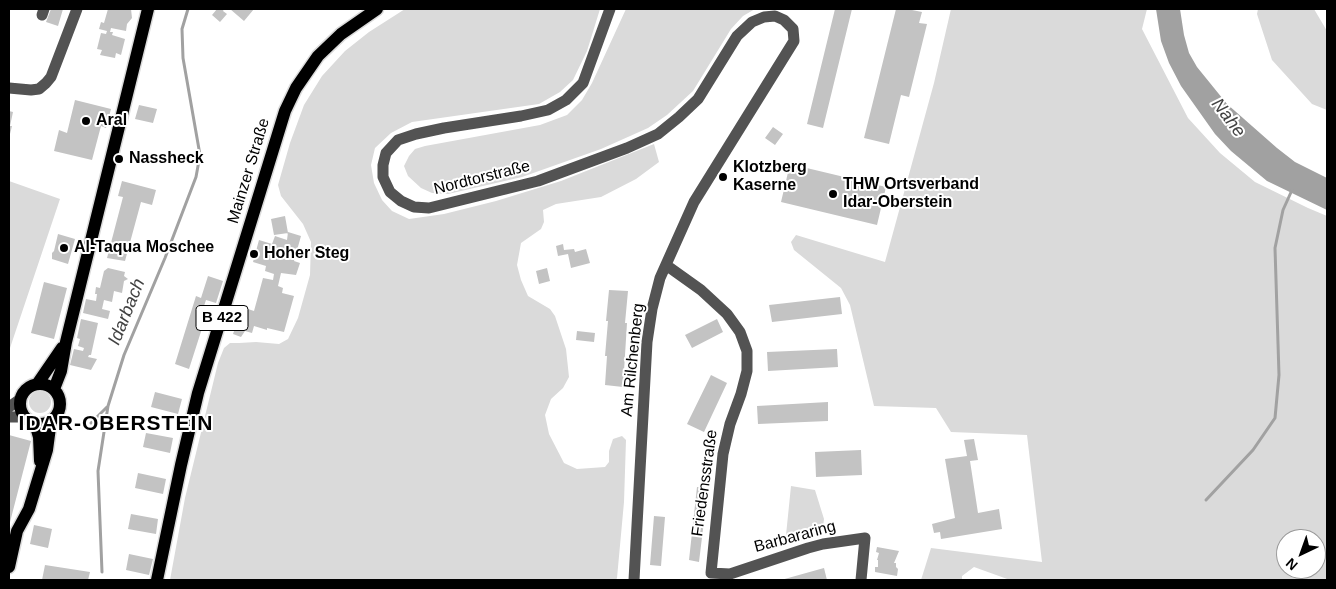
<!DOCTYPE html>
<html>
<head>
<meta charset="utf-8">
<style>
	body { margin:0 }
	#map { position:relative; width:1336px; height:589px; overflow:hidden; background:#fff; font-family:Helvetica,sans-serif }
	canvas { display:block }
	.frame { position:absolute; inset:0; border:10px solid #000; pointer-events:none }
	.north { position:absolute; left:1276px; top:529px; width:50px; height:50px; box-sizing:border-box; background:#fff; border:1px solid #999; border-radius:50%; rotate:222deg; font-size:14px; font-weight:700; line-height:20px; text-align:center; color:#000 }
	.north::after { content:''; display:block; margin:auto; width:18px; height:22px; background:#000; clip-path:polygon(50% 0,100% 100%,50% 72%,0 100%) }
</style>
</head>
<body>
<div id="map">
<canvas width="1336" height="589"></canvas>
<div class="frame"></div>
<div class="north">N</div>
</div>
<script>
const c = document.querySelector('canvas').getContext('2d');
c.lineJoin = 'round';
function fill(path, color) { c.fillStyle = color; c.fill(path, 'evenodd'); }
const shape = rows => new Path2D(rows.map(r => 'M' + r).join(''));
function trace(path, color, width, dash) { c.strokeStyle = color; c.lineWidth = width; c.lineCap = dash ? 'butt' : 'round'; c.setLineDash(dash || []); c.stroke(path); }
function drawText(font, color, halo, rows, align = 'center') {
  c.font = font + ' Helvetica,sans-serif'; c.lineWidth = 4; c.setLineDash([]); c.textBaseline = 'middle'; c.strokeStyle = halo; c.fillStyle = color; for (const [text, x, y, turn = 0] of rows) {
    c.save(); c.translate(x, y); c.rotate((+turn || 0) * Math.PI / 180); c.textAlign = isNaN(turn) ? turn : align; if (halo) c.strokeText(text, 0, 0); c.fillText(text, 0, 0); c.restore();
  }
}
const green = shape([
	[405,9,600,9,587,51,573,80,560,92,539,104,412,122,391,133,375,148,371,165,374,183,382,200,392,211,409,219,444,214,496,201,561,181,654,144,659,162,636,179,601,197,556,204,543,210,544,222,541,229,521,243,517,265,521,280,528,296,550,309,555,316,566,349,569,377,563,388,551,399,545,415,549,434,564,463,577,469,605,467,609,462,609,451,613,439,622,436,626,440,624,502,617,578,616,580,170,580,185,498,218,363,224,348,230,343,239,343,256,342,279,344,288,339,298,318,310,275,311,242,303,224,281,196,278,185,290,143,304,105,322,76,345,51,369,32],
	[626,9,755,9,743,16,731,29,693,91,667,115,648,128,601,149,522,177,448,194,432,193,421,188,408,176,404,166,409,156,415,149,425,146,540,125,567,115,582,100,592,83],
	[951,9,1147,9,1142,29,1188,118,1220,153,1255,182,1308,208,1327,216,1327,580,1010,580,974,567,962,576,962,580,921,580,931,548,1042,562,1027,435,951,432,936,408,874,406,850,305,841,288,794,250,791,242,796,235,885,262,934,83],
	[1286,539,1316,539,1316,569,1286,569],
	[1258,9,1314,9,1327,31,1327,110,1312,104,1272,60,1257,14],
	[9,181,60,199,9,351],
	'29 402a11 11 0 1 1 22 0a11 11 0 1 1-22 0Z',
	[791,486,815,490,824,519,823,527,816,536,785,545]
]);
const water = shape([
	[1156,9,1180,9,1184,35,1189,53,1197,67,1227,104,1277,148,1295,162,1327,178,1327,210,1267,181,1231,151,1215,134,1181,86,1169,63,1161,41]
]);
const stream = shape([
	[91,423,107,407],
	[1206,500,1253,450,1275,418,1279,375,1275,248,1283,210,1292,190],
	[102,572,98,471,108,406,124,355,165,258,196,177,200,155,183,58,182,29,188,9]
]);
const building = shape([
	[51,9,63,9,58,26,46,22],
	[108,9,131,9,132,18,127,24,126,31,111,28,110,32,113,32,112,35,125,39,121,55,116,53,115,58,100,55,102,50,97,49,101,33,106,34,107,31,99,29,101,22,104,23],
	[217,9,224,9,223,11,227,14,220,22,212,15],
	[230,9,254,9,244,21],
	[835,9,852,9,823,128,807,124],
	[896,9,907,9,922,12,919,23,927,24,909,97,901,95,889,144,864,138],
	[75,100,111,109,106,128,101,126,92,160,54,151,59,130,67,133],
	[139,105,157,109,153,123,135,119],
	[9,111,13,112,10,126,12,126,9,138],
	[773,127,783,134,775,145,765,138],
	[790,164,886,187,877,225,781,202],
	[122,181,156,190,152,205,141,202,125,261,107,258,123,197,118,196],
	[285,216,288,233,274,235,271,219],
	[288,232,301,236,294,261,300,263,296,275,281,273,278,286,283,288,282,293,294,296,284,332,267,328,267,330,254,326,252,333,245,331,241,337,233,334,242,307,254,311,263,278,273,280,274,274,265,271,266,266,253,262,259,240,272,244,275,236,287,240],
	[58,234,75,239,68,264,52,259,52,253,54,251],
	[563,244,564,250,574,249,575,252,586,249,590,263,571,268,568,254,558,256,556,246],
	[108,268,125,272,124,276,128,279,124,281,122,293,114,291,112,302,104,300,102,309,110,311,108,319,83,313,86,299,96,301,97,294,95,294,96,287,100,288,104,271],
	[547,268,550,281,539,284,536,271],
	[208,276,223,281,216,303,206,300,201,315,206,316,189,369,175,364,196,296,201,298],
	[44,282,67,288,54,339,31,333],
	[609,290,628,291,625,323,627,323,623,387,605,385,607,356,605,356,608,321,606,321],
	[840,297,842,314,772,322,769,305],
	[81,319,98,323,91,355,89,355,88,357,97,359,91,370,70,365,74,349,83,351,84,348,78,346,80,339,77,338],
	[717,319,723,332,692,348,685,335],
	[577,331,595,333,594,342,576,340],
	[837,349,838,367,768,371,767,352],
	[711,375,727,383,704,432,687,424],
	[155,392,182,399,178,414,151,407],
	[828,402,828,421,758,424,757,406],
	[146,433,173,438,170,453,143,447],
	[9,435,31,441,9,526],
	[974,439,978,460,970,461,978,513,999,509,1002,529,941,539,940,532,934,533,932,524,955,518,945,459,967,456,964,440],
	[861,450,862,475,816,477,815,452],
	[138,473,166,479,163,494,135,488],
	[697,487,708,488,699,562,689,560],
	[131,514,158,519,156,534,128,529],
	[654,516,665,517,661,566,650,565],
	[34,525,52,529,48,548,30,544],
	[877,547,899,551,894,563,896,563,896,567,898,569,897,576,875,572,875,567,878,567,878,560,877,560,879,553,876,552],
	[129,554,153,559,149,575,126,570],
	[45,565,90,572,88,580,42,580],
	[824,568,827,580,781,580]
]);
const minor = shape([
	[610,9,583,83,566,100,548,110,521,116,444,128,416,134,398,140,386,153,383,165,383,177,390,192,401,201,414,207,429,208,538,181,627,148,658,134,679,117,698,99,737,36,752,22,764,17,775,16,784,20,793,29,794,41,694,202,660,278,652,309,647,342,634,580],
	[42,15,44,9],
	[9,88,31,90,39,89,46,83,51,77,77,9],
	[666,265,701,290,727,314,740,332,747,351,747,371,741,394,730,424,723,454,711,573,730,574,808,548,823,544,865,538,861,580],
	[9,407,19,400],
	[9,417,24,417]
]);
const major = shape([
	[38,383,62,348],
	'20 404a20 20 0 1 1 40 0a20 20 0 1 1-40 0Z',
	[54,389,61,371,66,342,148,9],
	[35,423,39,437,40,461],
	[9,567,17,531,29,509,47,450,51,420],
	[157,580,181,465,198,393,285,111,296,88,318,56,341,34,377,9]
]);
const markers = [
	[86,121,5,"#000"],
	[119,159,5,"#000"],
	[723,177,5,"#000"],
	[833,194,5,"#000"],
	[64,248,5,"#000"],
	[254,254,5,"#000"]
];
const shields = [
	[222,318,52]
];
const shieldNames = [
	["B 422",222,318]
];
const poiNames = [
	["Aral",96,121],
	["Nassheck",129,159],
	["Klotzberg",733,168],
	["Kaserne",733,186],
	["THW Ortsverband",843,185],
	["Idar-Oberstein",843,203],
	["Al-Taqua Moschee",74,248],
	["Hoher Steg",264,254]
];
const streetNames = [
	["Mainzer Straße",249,171,-73],
	["Nordtorstraße",482,178,-14],
	["Am Rilchenberg",633,360,-84],
	["Friedensstraße",705,483,-82],
	["Barbararing",795,537,-15]
];
const waterNames = [
	["Nahe",1228,118,53],
	["Idarbach",127,312,-68]
];
const districtNames = [
	["IDAR-OBERSTEIN",116,424]
];
fill(green, '#dadada');
fill(water, '#a1a1a1');
trace(stream, '#a1a1a1', 3);
fill(building, '#c3c3c3');
trace(major, '#dbdbdb', 15);
trace(minor, '#535353', 11);
trace(major, '#000', 12);
for (const [x, y, r, color] of markers) { const dot = new Path2D(); dot.arc(x, y, r, 0, 2 * Math.PI); c.fillStyle = color; c.fill(dot); trace(dot, '#fff', 2); }
for (const [x, y, w] of shields) { const box = new Path2D(); box.roundRect(x - w / 2, y - 12.5, w, 25, 4); c.fillStyle = '#fff'; c.fill(box); trace(box, '#000', 1); }
drawText('bold 15px', '#000', null, shieldNames);
drawText('bold 16px', '#000', '#fff', poiNames, 'left');
drawText('16px', '#000', '#fff', streetNames);
drawText('italic 18px', '#424242', '#fff', waterNames);
c.letterSpacing = '1px';
drawText('bold 21px', '#000', '#fff', districtNames);
c.letterSpacing = '0px';
</script>
</body>
</html>
